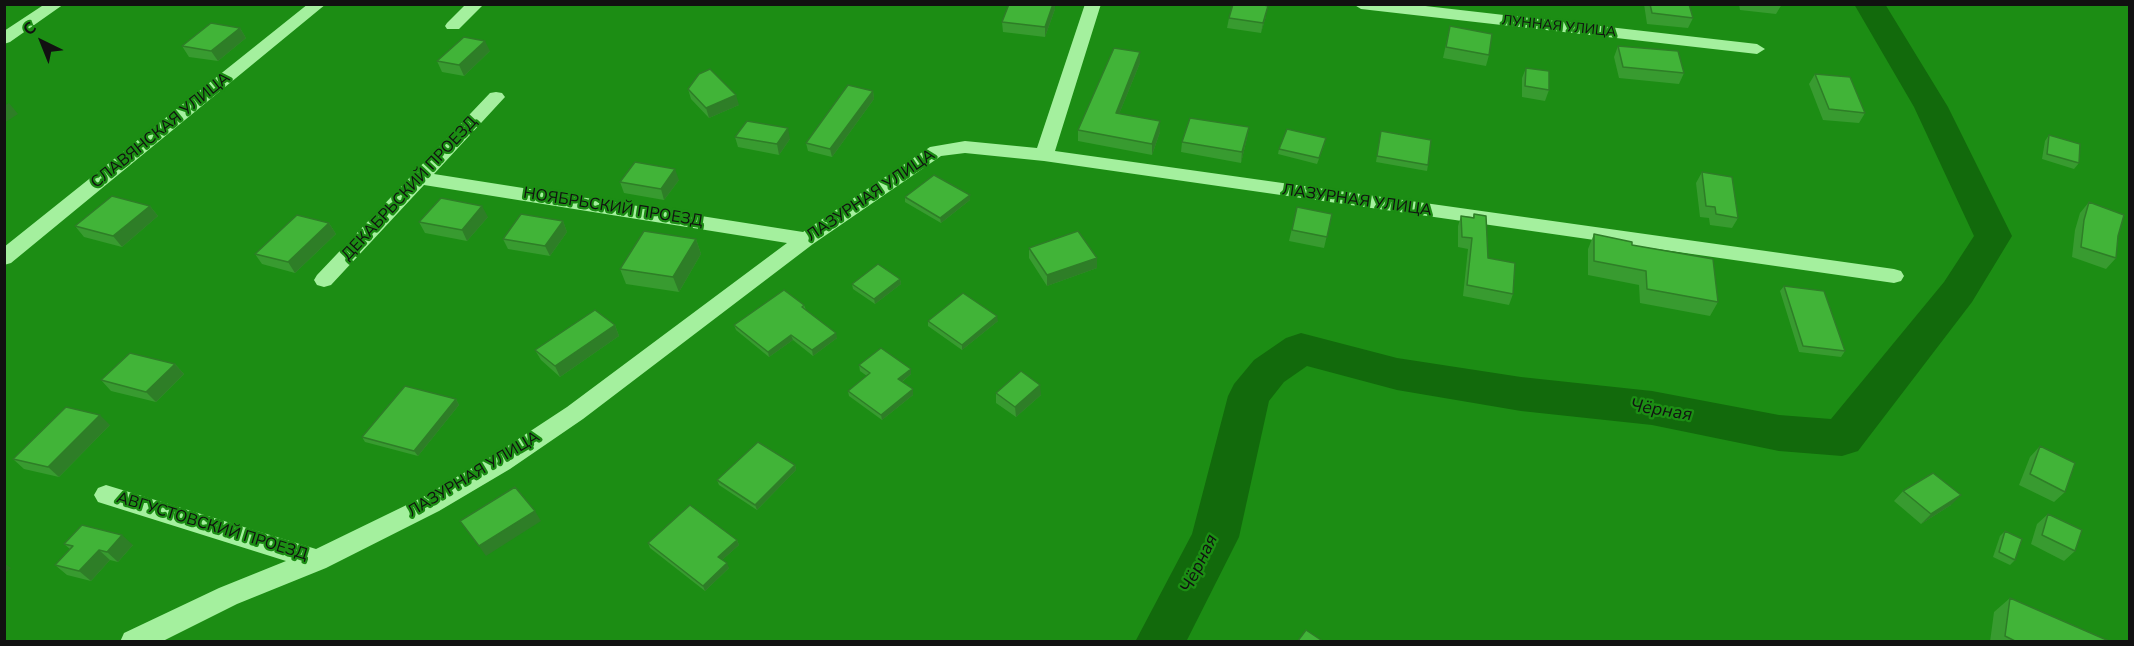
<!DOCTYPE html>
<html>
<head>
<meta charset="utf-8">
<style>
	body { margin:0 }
	#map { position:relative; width:2134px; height:646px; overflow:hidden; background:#1c8d14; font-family:"Nunito Sans",sans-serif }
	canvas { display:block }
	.frame { position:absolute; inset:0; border:6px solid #111; pointer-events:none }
	.north { position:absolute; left:12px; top:12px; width:60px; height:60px; -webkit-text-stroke:4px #1c8d14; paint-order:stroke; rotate:317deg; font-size:16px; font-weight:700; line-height:24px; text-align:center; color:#111 }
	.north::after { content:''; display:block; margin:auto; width:21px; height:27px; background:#111; clip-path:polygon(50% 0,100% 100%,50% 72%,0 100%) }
</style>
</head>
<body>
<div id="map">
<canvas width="2134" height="646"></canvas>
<div class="frame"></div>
<div class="north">С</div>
</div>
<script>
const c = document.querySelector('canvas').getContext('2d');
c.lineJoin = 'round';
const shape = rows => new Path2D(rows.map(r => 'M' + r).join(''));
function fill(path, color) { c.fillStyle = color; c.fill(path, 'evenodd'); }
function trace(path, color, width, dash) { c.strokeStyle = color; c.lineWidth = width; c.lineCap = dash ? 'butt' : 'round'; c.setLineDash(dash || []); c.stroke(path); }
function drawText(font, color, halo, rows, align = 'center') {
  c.font = font + ' "Nunito Sans",sans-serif'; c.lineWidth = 4.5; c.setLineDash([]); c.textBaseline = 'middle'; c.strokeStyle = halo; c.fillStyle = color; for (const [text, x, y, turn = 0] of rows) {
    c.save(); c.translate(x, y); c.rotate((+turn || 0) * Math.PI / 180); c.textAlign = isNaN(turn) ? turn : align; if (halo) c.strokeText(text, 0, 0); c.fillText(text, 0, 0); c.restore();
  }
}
const river = shape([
	[1854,4,1885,4,1948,107,2012,236,1972,302,1858,451,1842,456,1779,451,1652,425,1521,411,1397,390,1307,366,1284,382,1269,401,1239,537,1186,642,1135,642,1192,534,1228,396,1234,384,1254,360,1286,338,1301,333,1397,358,1521,377,1652,391,1779,415,1831,419,1944,282,1974,236,1914,107,1854,4]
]);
const street = shape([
	[45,4,64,4,10,42,4,44,4,31,45,4],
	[308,4,326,4,11,263,4,265,4,247,308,4],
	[466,4,484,4,459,29,447,29,445,26,447,23,466,4],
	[1085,4,1101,4,1055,151,1894,269,1901,271,1904,276,1901,281,1894,283,1044,161,965,153,941,156,813,244,583,419,510,469,439,511,326,568,237,604,161,642,120,642,124,633,219,588,286,561,98,502,94,495,98,488,106,485,316,549,423,497,494,455,567,407,787,243,424,185,331,285,324,287,317,285,314,280,317,275,490,93,496,92,502,93,505,97,434,174,803,232,930,147,965,141,1037,148,1085,4],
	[1353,4,1408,4,1757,44,1765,49,1757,54,1361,9,1353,4]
]);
const wall = shape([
	[1644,4,1689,4,1693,18,1688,28,1647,24],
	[1739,4,1782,4,1776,14,1740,10],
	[1055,9,1045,37,1003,32,1002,22],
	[1266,16,1261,33,1227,28,1229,18],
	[1450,26,1489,55,1486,66,1443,58],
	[240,28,246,38,218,61,189,57,182,46],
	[1618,46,1684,73,1679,84,1619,78,1614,57],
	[490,51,464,76,442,72,437,61],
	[1140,63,1119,114,1160,132,1152,155,1078,141,1078,130],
	[1526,68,1549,90,1545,101,1522,97,1522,78],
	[1815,74,1865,113,1859,123,1823,120,1809,84],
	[688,89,739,105,709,118,691,99],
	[873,91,874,99,832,157,808,151,806,143],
	[1249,127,1247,138,1241,163,1181,152,1182,142],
	[1381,131,1428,165,1427,171,1376,162],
	[2049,135,2079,163,2074,169,2042,159,2045,141],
	[735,137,790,139,779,155,738,147],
	[1325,143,1317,164,1278,154,1279,149],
	[1702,172,1738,218,1732,228,1710,225,1709,218,1700,217,1696,183],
	[679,180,664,200,624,193,620,182],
	[970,195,970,200,941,223,905,202,905,197],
	[2089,202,2118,236,2116,258,2106,269,2072,257,2075,230,2080,213],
	[150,206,158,216,122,247,84,237,75,226],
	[1297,207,1332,214,1324,248,1289,241],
	[1474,214,1488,258,1513,294,1509,305,1463,296,1468,249,1458,247,1458,226,1461,216,1473,217],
	[488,217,467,241,425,233,419,222],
	[563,221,567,232,550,256,508,249,503,239],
	[329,223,336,234,295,273,262,264,255,254],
	[1594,234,1632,245,1718,302,1710,316,1640,303,1639,285,1588,275,1588,249],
	[696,239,701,254,679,292,626,284,620,269],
	[1029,248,1097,258,1097,268,1047,286,1029,258],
	[900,279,901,284,875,304,853,289,852,284],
	[1784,286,1845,351,1841,357,1799,352,1780,291],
	[804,305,806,310,837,338,813,356,793,340,769,357,736,330,734,325],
	[928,321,998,321,962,350,928,326],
	[615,325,619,336,560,377,541,360,535,350],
	[175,364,184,374,156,402,111,391,101,380],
	[859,365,911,374,902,382,913,389,913,395,882,420,849,396,848,391,867,376,860,371],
	[996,393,1041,395,1016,417,996,403],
	[456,399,459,405,418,456,365,442,362,437],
	[110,425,59,477,24,469,13,459],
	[2040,446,2065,492,2054,502,2019,485,2030,457],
	[795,465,796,470,757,510,719,485,717,480],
	[1903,491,1951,505,1921,524,1894,501],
	[2048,514,2075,551,2064,561,2031,544,2037,524],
	[2005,531,2015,560,2010,565,1993,557,2000,536],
	[737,540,739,545,722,560,729,568,705,591,650,548,648,543],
	[64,544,133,545,118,562,110,560,91,581,67,575,55,565,70,549],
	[2010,598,2109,642,1990,642,1994,612]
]);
const shadedWall = shape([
	[1053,4,1055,4,1055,9,1045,37,1045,27],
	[1268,6,1266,16,1261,33,1263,23],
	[240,28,246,38,218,61,211,51],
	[485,41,490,51,464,76,459,65],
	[1140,52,1140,63,1115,124,1116,113],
	[873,91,874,99,832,157,830,149],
	[736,95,739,105,709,118,706,108],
	[9,103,18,114,4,123,4,106],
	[1160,121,1160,132,1152,155,1152,144],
	[1249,127,1247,138,1241,163,1242,152],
	[788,128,790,139,779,155,777,144],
	[675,169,679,180,664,200,661,189],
	[970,195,970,200,941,223,940,218],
	[150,206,158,216,122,247,113,236],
	[482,206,488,217,467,241,462,230],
	[563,221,567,232,550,256,545,246],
	[329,223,336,234,295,273,288,262],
	[696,239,701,254,679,292,673,277],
	[1097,258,1097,268,1047,286,1047,275],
	[900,279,901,284,875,304,874,299],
	[997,316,998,321,962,350,962,345],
	[615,325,619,336,560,377,555,366],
	[836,333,837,338,813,356,812,350],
	[791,335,793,340,769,357,768,352],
	[175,364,184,374,156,402,146,392],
	[911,369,911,374,899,384,898,379],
	[1040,385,1041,395,1016,417,1015,407],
	[913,389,913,395,882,420,881,415],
	[456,399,459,405,418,456,414,451],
	[100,415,110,425,59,477,48,467],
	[795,465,796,470,757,510,755,505],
	[1961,495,1951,505,1921,524,1931,514],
	[535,511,541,521,486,556,479,546],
	[122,535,133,545,118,562,107,552],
	[737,540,739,545,720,562,718,557],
	[99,550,110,560,91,581,79,571],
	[4,563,11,568,4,574],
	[727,563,729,568,705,591,703,586]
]);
const building = shape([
	[1009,4,1053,4,1045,27,1002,22,1009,4],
	[1233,4,1260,4,1268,6,1263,23,1229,18,1233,4],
	[1650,4,1689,4,1693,18,1652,13,1650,4],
	[211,23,240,28,211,51,182,46,211,23],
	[1450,26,1492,34,1489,55,1446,47,1450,26],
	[464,37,485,41,459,65,437,61,464,37],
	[1618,46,1678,51,1684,73,1623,67,1618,46],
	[1114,48,1140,52,1116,113,1160,121,1152,144,1078,130,1114,48],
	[1526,68,1549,71,1549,90,1525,86,1526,68],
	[710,69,736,95,706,108,688,89,699,74,710,69],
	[1815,74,1850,77,1865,113,1829,109,1815,74],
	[848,85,873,91,830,149,806,143,848,85],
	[1190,118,1249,127,1242,152,1182,142,1190,118],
	[747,121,788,128,777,144,735,137,747,121],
	[1287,129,1326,138,1319,158,1279,149,1287,129],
	[1381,131,1431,140,1428,165,1377,156,1381,131],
	[2049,135,2080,144,2079,163,2047,154,2049,135],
	[635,162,675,169,661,189,620,182,635,162],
	[1702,172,1732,177,1738,218,1716,214,1715,207,1706,206,1702,172],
	[934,175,970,195,940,218,905,197,934,175],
	[112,196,150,206,113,236,75,226,112,196],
	[441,198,482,206,462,230,419,222,441,198],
	[2089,202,2124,215,2118,236,2116,258,2081,247,2084,220,2089,202],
	[1297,207,1332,214,1327,237,1292,230,1297,207],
	[521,214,563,221,545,246,503,239,521,214],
	[1474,214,1486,216,1488,258,1515,263,1513,294,1467,285,1472,238,1462,237,1461,216,1474,218,1474,214],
	[297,215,329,223,288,262,255,254,297,215],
	[644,231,696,239,673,277,620,269,644,231],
	[1078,231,1097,258,1047,275,1029,248,1078,231],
	[1594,234,1632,242,1632,245,1713,259,1718,302,1647,289,1646,271,1594,261,1594,234],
	[878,264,900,279,874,299,852,284,878,264],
	[1784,286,1824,291,1845,351,1803,346,1784,286],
	[784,290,804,305,802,307,836,333,812,350,791,335,768,352,734,325,784,290],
	[963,293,997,316,962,345,928,321,963,293],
	[595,310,615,325,555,366,535,350,595,310],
	[881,348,911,369,898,379,913,389,881,415,848,391,870,373,859,365,881,348],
	[130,353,175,364,146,392,101,380,130,353],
	[1021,371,1040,385,1015,407,996,393,1021,371],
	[405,386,456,399,414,451,362,437,405,386],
	[66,407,100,415,48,467,13,459,66,407],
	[758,442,795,465,755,505,717,480,758,442],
	[2040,446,2075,463,2065,492,2030,474,2040,446],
	[1933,473,1961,495,1931,514,1903,491,1933,473],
	[515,487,535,511,479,546,460,521,515,487],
	[690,505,737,540,718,557,727,563,703,586,648,543,690,505],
	[2048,514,2082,530,2075,551,2042,535,2048,514],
	[82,525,122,535,107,552,99,550,79,571,55,565,73,546,64,544,82,525],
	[2005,531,2022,539,2015,560,1999,552,2005,531],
	[2010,598,2109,641,2109,642,2017,642,2005,636,2010,598],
	[1306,630,1324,642,1297,642,1306,630]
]);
const farStreetnames = [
	["ЛУННАЯ УЛИЦА",1559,27,6]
];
const streetNames = [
	["СЛАВЯНСКАЯ УЛИЦА",161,131,-39],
	["ДЕКАБРЬСКИЙ ПРОЕЗД",410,189,-47],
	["ЛАЗУРНАЯ УЛИЦА",871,196,-34],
	["ЛАЗУРНАЯ УЛИЦА",1357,201,8],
	["НОЯБРЬСКИЙ ПРОЕЗД",613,208,9],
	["ЛАЗУРНАЯ УЛИЦА",474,475,-31],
	["АВГУСТОВСКИЙ ПРОЕЗД",212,527,17]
];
const waterNames = [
	["Чёрная",1661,411,9],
	["Чёрная",1200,564,-64]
];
fill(river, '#126a0c');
fill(street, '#a4f09e');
fill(wall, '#389b30');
fill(shadedWall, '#2e7e27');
fill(building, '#41b438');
trace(building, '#2e7e27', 1.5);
drawText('14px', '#111', '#1c8d14', farStreetnames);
drawText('16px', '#111', '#1c8d14', streetNames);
drawText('italic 18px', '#111', '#1c8d14', waterNames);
</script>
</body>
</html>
